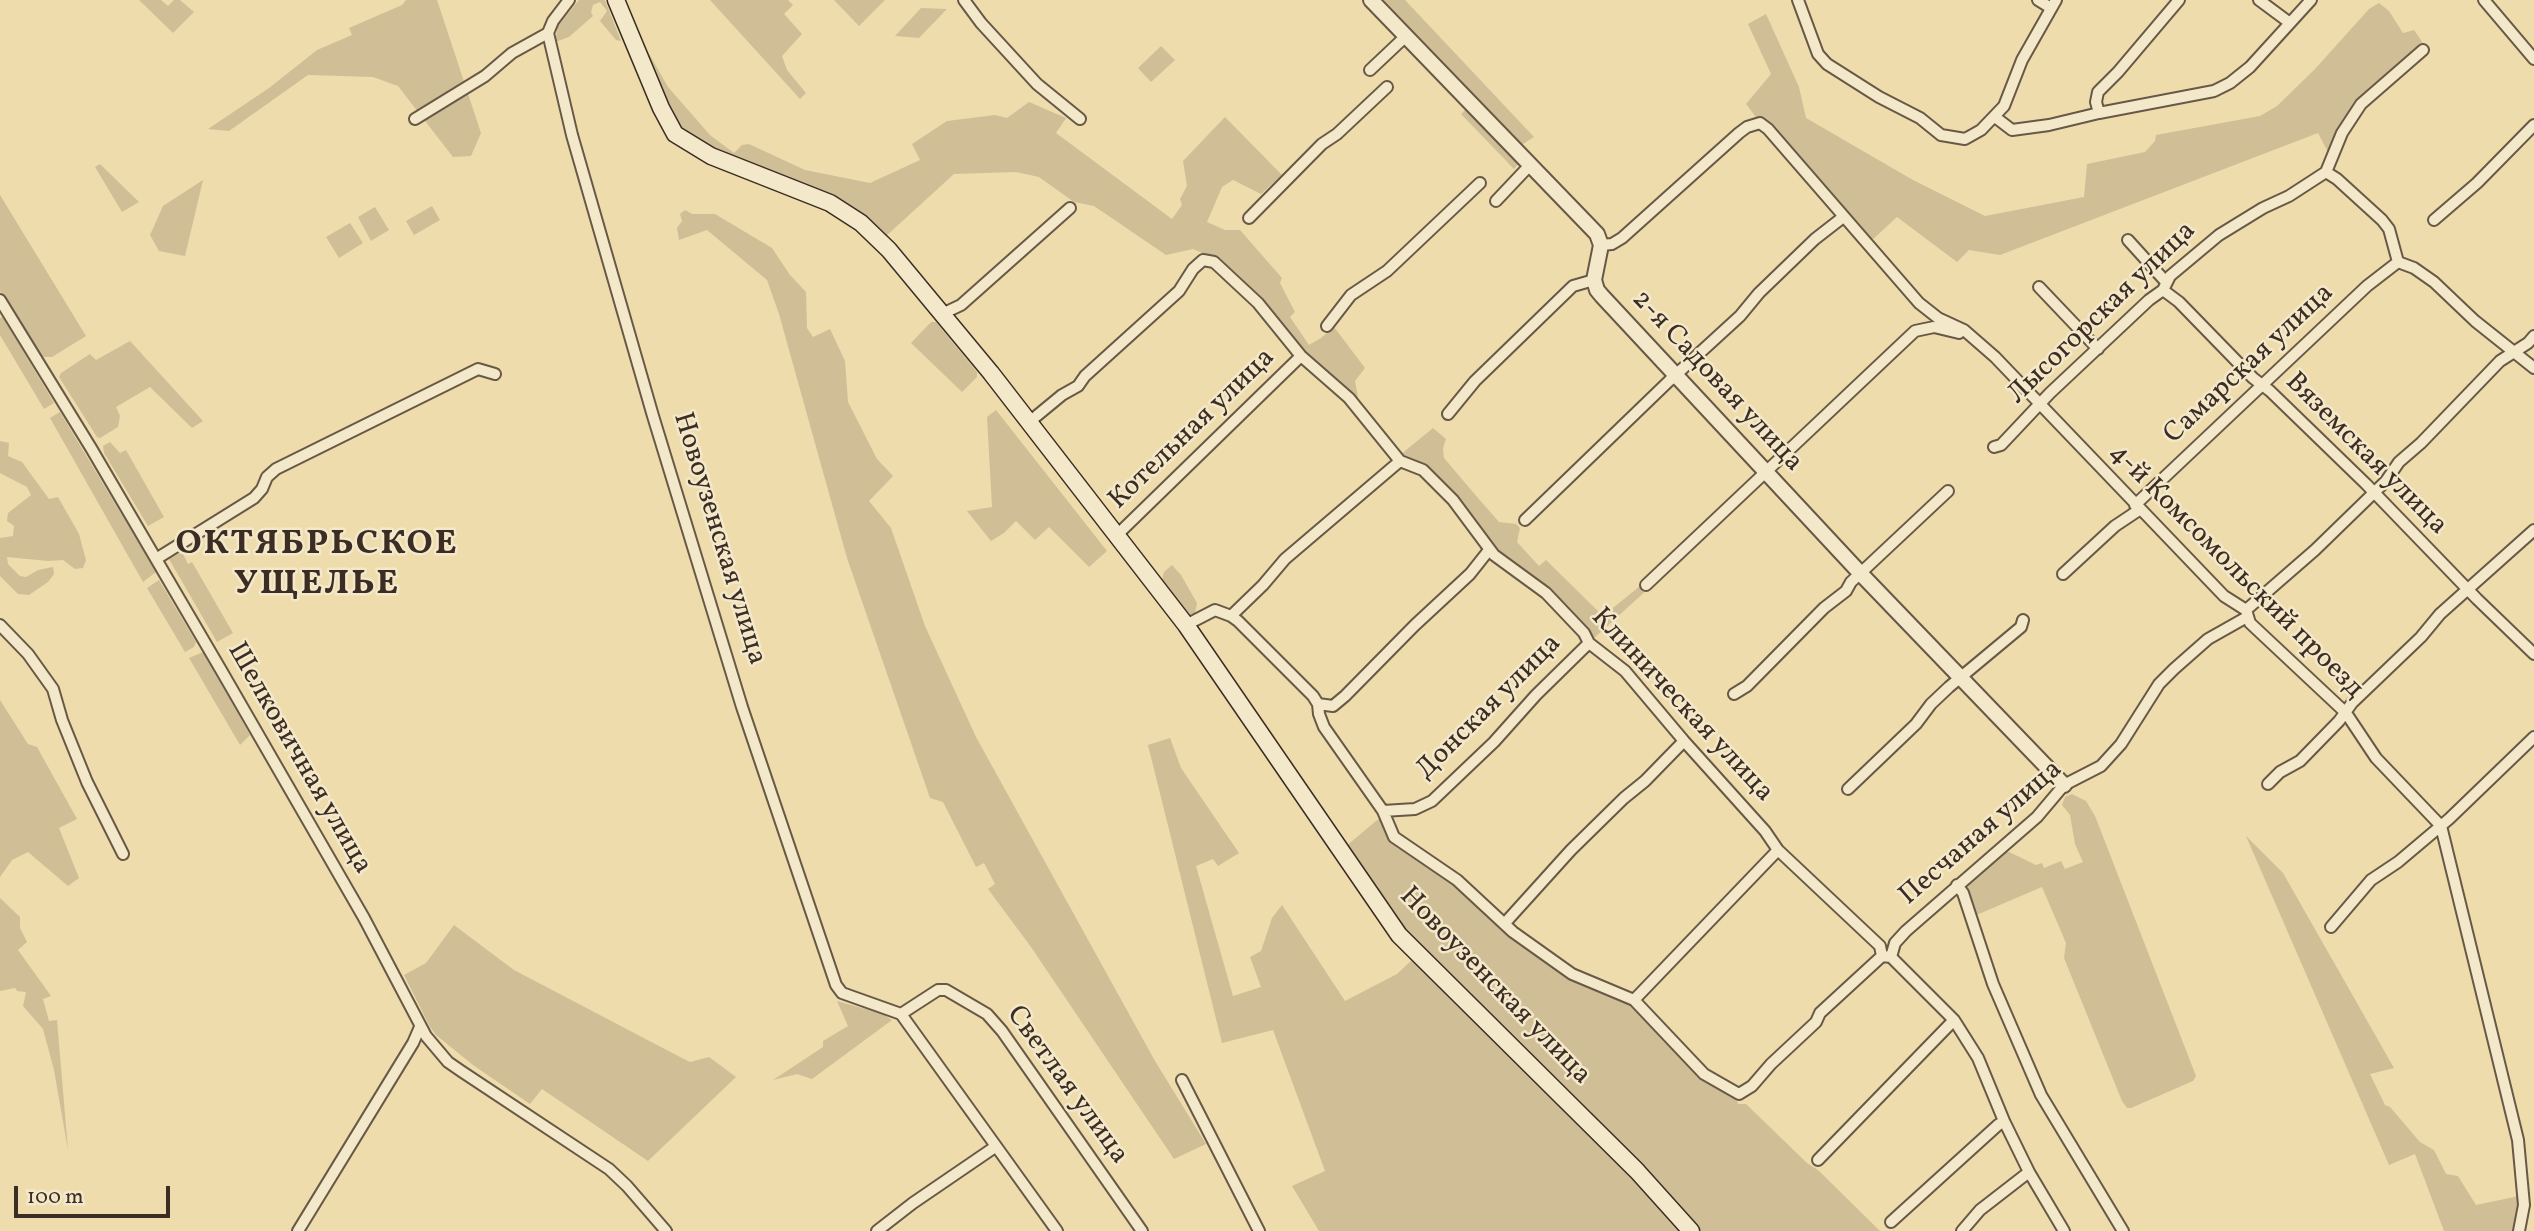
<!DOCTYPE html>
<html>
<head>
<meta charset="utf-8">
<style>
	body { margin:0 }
	#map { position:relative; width:2534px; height:1231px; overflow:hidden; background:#eedcad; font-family:Vollkorn,serif }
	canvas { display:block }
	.scale { position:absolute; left:14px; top:1186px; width:156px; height:32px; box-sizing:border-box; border:4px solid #3b2d23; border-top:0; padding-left:9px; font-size:21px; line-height:24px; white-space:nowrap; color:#3b2d23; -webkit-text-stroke:5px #f4e8ca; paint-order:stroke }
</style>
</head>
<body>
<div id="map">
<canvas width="2534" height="1231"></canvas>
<div class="scale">100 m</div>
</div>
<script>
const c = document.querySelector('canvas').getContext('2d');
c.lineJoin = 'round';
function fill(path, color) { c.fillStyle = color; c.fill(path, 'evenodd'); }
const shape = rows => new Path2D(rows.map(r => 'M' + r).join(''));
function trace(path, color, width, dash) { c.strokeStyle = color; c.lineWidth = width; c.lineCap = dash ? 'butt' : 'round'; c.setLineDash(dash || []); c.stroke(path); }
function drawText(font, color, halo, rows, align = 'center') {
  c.font = font + ' Vollkorn,serif'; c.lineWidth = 5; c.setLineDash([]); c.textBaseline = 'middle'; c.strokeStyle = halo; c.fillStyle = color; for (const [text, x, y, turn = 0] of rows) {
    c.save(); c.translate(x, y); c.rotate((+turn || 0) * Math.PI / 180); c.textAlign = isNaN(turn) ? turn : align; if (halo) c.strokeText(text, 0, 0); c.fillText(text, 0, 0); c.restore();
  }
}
const green = shape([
	[139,0,161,0,168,6,174,0,180,0,194,12,173,33],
	[406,0,437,0,481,133,471,156,453,157,398,86,373,77,308,75,229,131,208,129,269,88,317,50,352,35,349,28,402,5],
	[579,0,605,0,621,41,616,40,600,21,607,11,600,2,593,5,591,12,593,16,569,37,555,42,558,26],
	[710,0,788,0,793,5,784,14,802,34,782,56,787,70,806,93,800,99],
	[834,0,885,0,859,26],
	[1382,0,1405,0,1534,137,1523,144,1517,142],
	[2379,3,2389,11,2403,33,2414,30,2425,46,2360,102,2330,156,2318,133,2000,255,1969,250,1957,262,1897,217,1871,241,1838,207,1771,124,1756,117,1746,104,1771,74,1748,24,1766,14,1799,87,1806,118,1913,180,1985,216,2084,197,2087,164,2145,152,2155,141,2156,135,2260,116,2277,106,2315,69,2369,9],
	[921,8,947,9,919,38,895,36],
	[639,36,668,87,710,135,734,153,742,145,749,144,805,170,870,183,920,160,912,144,947,121,995,115,1007,118,1029,102,1066,118,1056,133,1172,219,1182,205,1180,199,1187,186,1183,161,1225,117,1282,175,1261,194,1233,180,1222,187,1207,222,1225,230,1240,230,1282,278,1280,283,1295,312,1290,317,1309,345,1321,338,1334,327,1365,368,1355,381,1360,407,1299,349,1216,259,1193,249,1166,255,1094,206,1074,202,1039,177,1016,172,954,174,885,237,852,208,834,196,713,149,680,128,667,107],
	[1161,46,1175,60,1151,82,1138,68],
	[1466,109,1519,163,1514,169,1461,114],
	[100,164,139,202,122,212,95,167],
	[203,180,185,256,159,251,150,235,163,206],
	[0,195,86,336,52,357,42,357,0,291],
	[432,206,440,220,414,235,406,221],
	[375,207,389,230,371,241,358,217],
	[685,210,692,214,715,214,772,248,790,275,806,292,807,328,813,337,830,329,845,361,848,402,877,459,893,476,869,501,891,528,925,626,976,737,1155,1061,1206,1144,1174,1159,1031,947,988,889,995,884,984,863,976,867,943,802,930,798,847,558,779,314,767,280,707,230,679,240,677,228,682,221,680,214],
	[350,223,363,243,339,258,326,237],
	[3,317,54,403,44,409,0,335,0,318],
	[931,322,936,322,977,372,977,377,962,392,911,343],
	[130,341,203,421,192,428,150,387,116,407,120,416,118,427,100,438,97,437,59,377,61,373,90,354,96,360],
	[996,410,1107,551,1089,567,1049,527,1035,540,1016,521,1004,533,991,541,967,511,992,507,987,417],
	[60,412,156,572,143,582,50,418],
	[1433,428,1446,439,1443,448,1444,458,1472,491,1499,522,1516,524,1520,528,1517,542,1539,566,1546,560,1603,616,1640,586,1649,588,1592,640,1494,551,1425,465,1400,455],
	[0,441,9,443,8,456,22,462,49,499,58,497,79,534,86,560,83,568,75,569,63,560,48,561,7,557,8,564,20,576,26,577,38,570,53,567,54,574,48,582,29,595,18,594,0,576,0,538,13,536,14,526,7,521,8,513,31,495,27,487,0,473],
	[110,442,120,453,126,450,164,517,148,526,104,453,103,446],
	[182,552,188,564,192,562,233,633,217,642,169,559],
	[1172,565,1181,575,1197,603,1195,613,1190,615,1185,614,1161,583,1164,572],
	[159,580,196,642,194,647,185,652,147,588],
	[203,652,250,735,240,745,189,658],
	[0,700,28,744,37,747,77,819,59,828,79,878,68,886,28,852,12,860,0,877],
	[1170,738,1181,768,1239,853,1218,866,1213,859,1196,866,1233,996,1261,987,1250,957,1261,951,1272,918,1282,905,1345,1001,1397,974,1413,959,1634,1174,1683,1231,1319,1231,1292,1186,1325,1171,1273,1030,1222,1043,1148,745],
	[2072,794,2086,801,2095,816,2196,1076,2193,1081,2131,1108,2127,1108,2122,1101,2064,958,2066,943,2042,887,1974,916,1966,890,1974,878,2005,850,2036,865,2042,863,2044,868,2061,861,2065,869,2083,862,2075,844,2070,815,2062,805,2065,797],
	[1382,816,1385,828,1396,847,1465,892,1510,936,1635,1006,1735,1096,1738,1104,1746,1104,1807,1163,1818,1170,1880,1231,1699,1231,1662,1185,1405,933,1345,847],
	[2246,836,2283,873,2394,1068,2370,1074,2385,1105,2390,1107,2420,1142,2434,1150,2446,1174,2458,1176,2476,1205,2519,1196,2516,1231,2444,1231,2415,1154,2389,1165],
	[0,898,20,917,20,928,27,942,18,950,51,996,43,999,49,1021,57,1020,68,1150,54,1070,43,1029,23,1006,26,992,17,991,15,988,0,991],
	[454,925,514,970,680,1057,690,1062,709,1057,736,1077,648,1161,542,1089,530,1104,473,1065,436,1035,430,1027,404,975,426,963],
	[837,1001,883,1014,892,1020,812,1079,797,1074,773,1080,823,1047,823,1041,848,1026]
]);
const minor = shape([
	[964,0,981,23,1037,84,1080,119],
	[1798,0,1818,54,1827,64,1879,97,1920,118,1941,135,1965,139,1981,130,2004,106,2022,60,2056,0],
	[2038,0,2051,8],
	[2259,0,2290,23],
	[2484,0,2534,59],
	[548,33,572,135,653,416,742,707,836,985,842,993,901,1014],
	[1370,70,1406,36],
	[2099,113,2096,102,2098,92,2118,72,2179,0],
	[1995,117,2012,130,2049,125,2099,113,2214,91,2230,83,2250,67,2311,0],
	[415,119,485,76,512,53,548,33,553,21,569,0],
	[2326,172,2337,179,2382,220,2389,229,2398,262,2414,268,2434,282,2475,321,2534,368],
	[1496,201,1530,165],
	[1249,218,1322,144,1337,134,1387,87],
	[2434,220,2477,183,2534,125],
	[2128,240,2166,282],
	[1601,245,1612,244,1622,238,1739,133,1747,127,1760,123,1768,129,1919,303,1938,318,1964,330,1995,357,2224,596,2246,610,2250,623,2346,713,2376,758,2441,826,2518,1140,2524,1205,2519,1231],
	[2039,287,2098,349],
	[2163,290,2179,302,2253,378,2270,391,2366,484,2477,599,2534,654],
	[0,300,91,448,221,670,364,918,426,1036,448,1062,461,1071,609,1169,627,1186,666,1231],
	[942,314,961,305,1070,208],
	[1327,326,1351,295,1387,271,1480,183],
	[1448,414,1475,381,1573,286,1594,280],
	[1028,423,1062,395,1078,386,1085,376,1179,291,1193,269,1203,260,1214,262,1258,303,1301,356,1349,398,1400,461,1423,470,1453,500,1494,555,1546,593,1584,633,1589,643,1625,671,1684,741,1765,831,1778,850,1880,946,1882,956,1891,957,1954,1020,1978,1058,2004,1121,2029,1172,2064,1231],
	[1994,447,2001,445,2050,393,2149,300,2163,290,2170,276,2219,235,2263,208,2289,196,2326,172,2342,133,2361,104,2423,50],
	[2135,505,2367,286,2398,262],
	[1525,520,1669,381,1740,316,1759,293,1815,239,1842,218],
	[1117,535,1301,356],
	[156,559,254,498,262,489,267,477,276,469,478,369,495,374],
	[2063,574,2115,526,2139,510],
	[1646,585,1915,331,1934,327,1959,333],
	[2246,610,2315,550,2386,481,2399,462,2421,443,2500,361,2528,343,2534,336],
	[1231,616,1263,585,1285,559,1400,461],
	[0,625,28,654,53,689,62,720,87,782,123,854],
	[1186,625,1215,610,1231,616,1238,621,1313,696,1318,704,1319,714,1324,727,1383,811,1394,837,1457,880,1513,932,1572,974,1634,1000,1704,1074,1739,1094,1752,1086,1771,1064,1816,1022,1820,1013,1882,956],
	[1734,694,1747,686,1824,608,1846,591,1851,582,1948,491],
	[1318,704,1333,706,1345,696,1415,625,1470,574,1489,550],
	[2268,784,2280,772,2300,761,2339,721,2352,703,2421,637,2440,614,2534,530],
	[1848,789,1916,724,1931,704,1949,687,2021,627,2023,620],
	[1383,811,1415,809,1432,801,1494,742,1536,695,1589,643],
	[1957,885,1963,893,1993,984,2041,1095,2123,1231],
	[1505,923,1571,850,1624,798,1645,781,1684,741],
	[2331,927,2371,880,2398,862,2449,819,2534,737],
	[1891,957,1895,943,1906,931,2037,817,2064,785,2101,766,2121,744,2159,684,2174,669,2208,639,2247,617],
	[1634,1000,1778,850],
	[901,1014,938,990,946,990,987,1014,1002,1031,1142,1231],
	[901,1014,1057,1231],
	[1182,1080,1259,1231],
	[1818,1160,1954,1020],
	[1891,1222,1998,1125,2004,1121],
	[298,1231,413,1043,420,1027],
	[877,1231,913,1203,995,1147],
	[1962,1231,1980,1210,2029,1172]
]);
const tertiary = shape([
	[1371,0,1597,234,1601,245,1594,280,1597,290,1602,296,1861,574,2064,785]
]);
const secondary = shape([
	[616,0,661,108,675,134,711,156,830,203,861,223,889,250,991,373,1186,625,1399,935,1637,1171,1691,1231]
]);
const streetNames = [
	["Лысогорская улица",2103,314,-44],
	["Самарская улица",2250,365,-43],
	["2-я Садовая улица",1716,382,47],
	["Котельная улица",1193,430,-44],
	["Вяземская улица",2365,455,45],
	["Новоузенская улица",718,539,73],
	["4-й Комсомольский проезд",2235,572,45],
	["Клиническая улица",1681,706,47],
	["Донская улица",1490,708,-45],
	["Шелковичная улица",298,759,60],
	["Песчаная улица",1982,834,-41],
	["Новоузенская улица",1494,987,46],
	["Светлая улица",1066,1086,54]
];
const districtNames = [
	["ОКТЯБРЬСКОЕ",317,547],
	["УЩЕЛЬЕ",317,587]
];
fill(green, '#d0be96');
trace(minor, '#685946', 14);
trace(tertiary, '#685946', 18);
trace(secondary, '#3b2d23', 19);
trace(minor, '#f4e8ca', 10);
trace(tertiary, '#f4e8ca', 14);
trace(secondary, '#f4e8ca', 16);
drawText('28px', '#3b2d23', '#f4e8ca', streetNames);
c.letterSpacing = '2px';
drawText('bold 35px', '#3b2d23', '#f4e8ca', districtNames);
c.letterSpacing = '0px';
</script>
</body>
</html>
